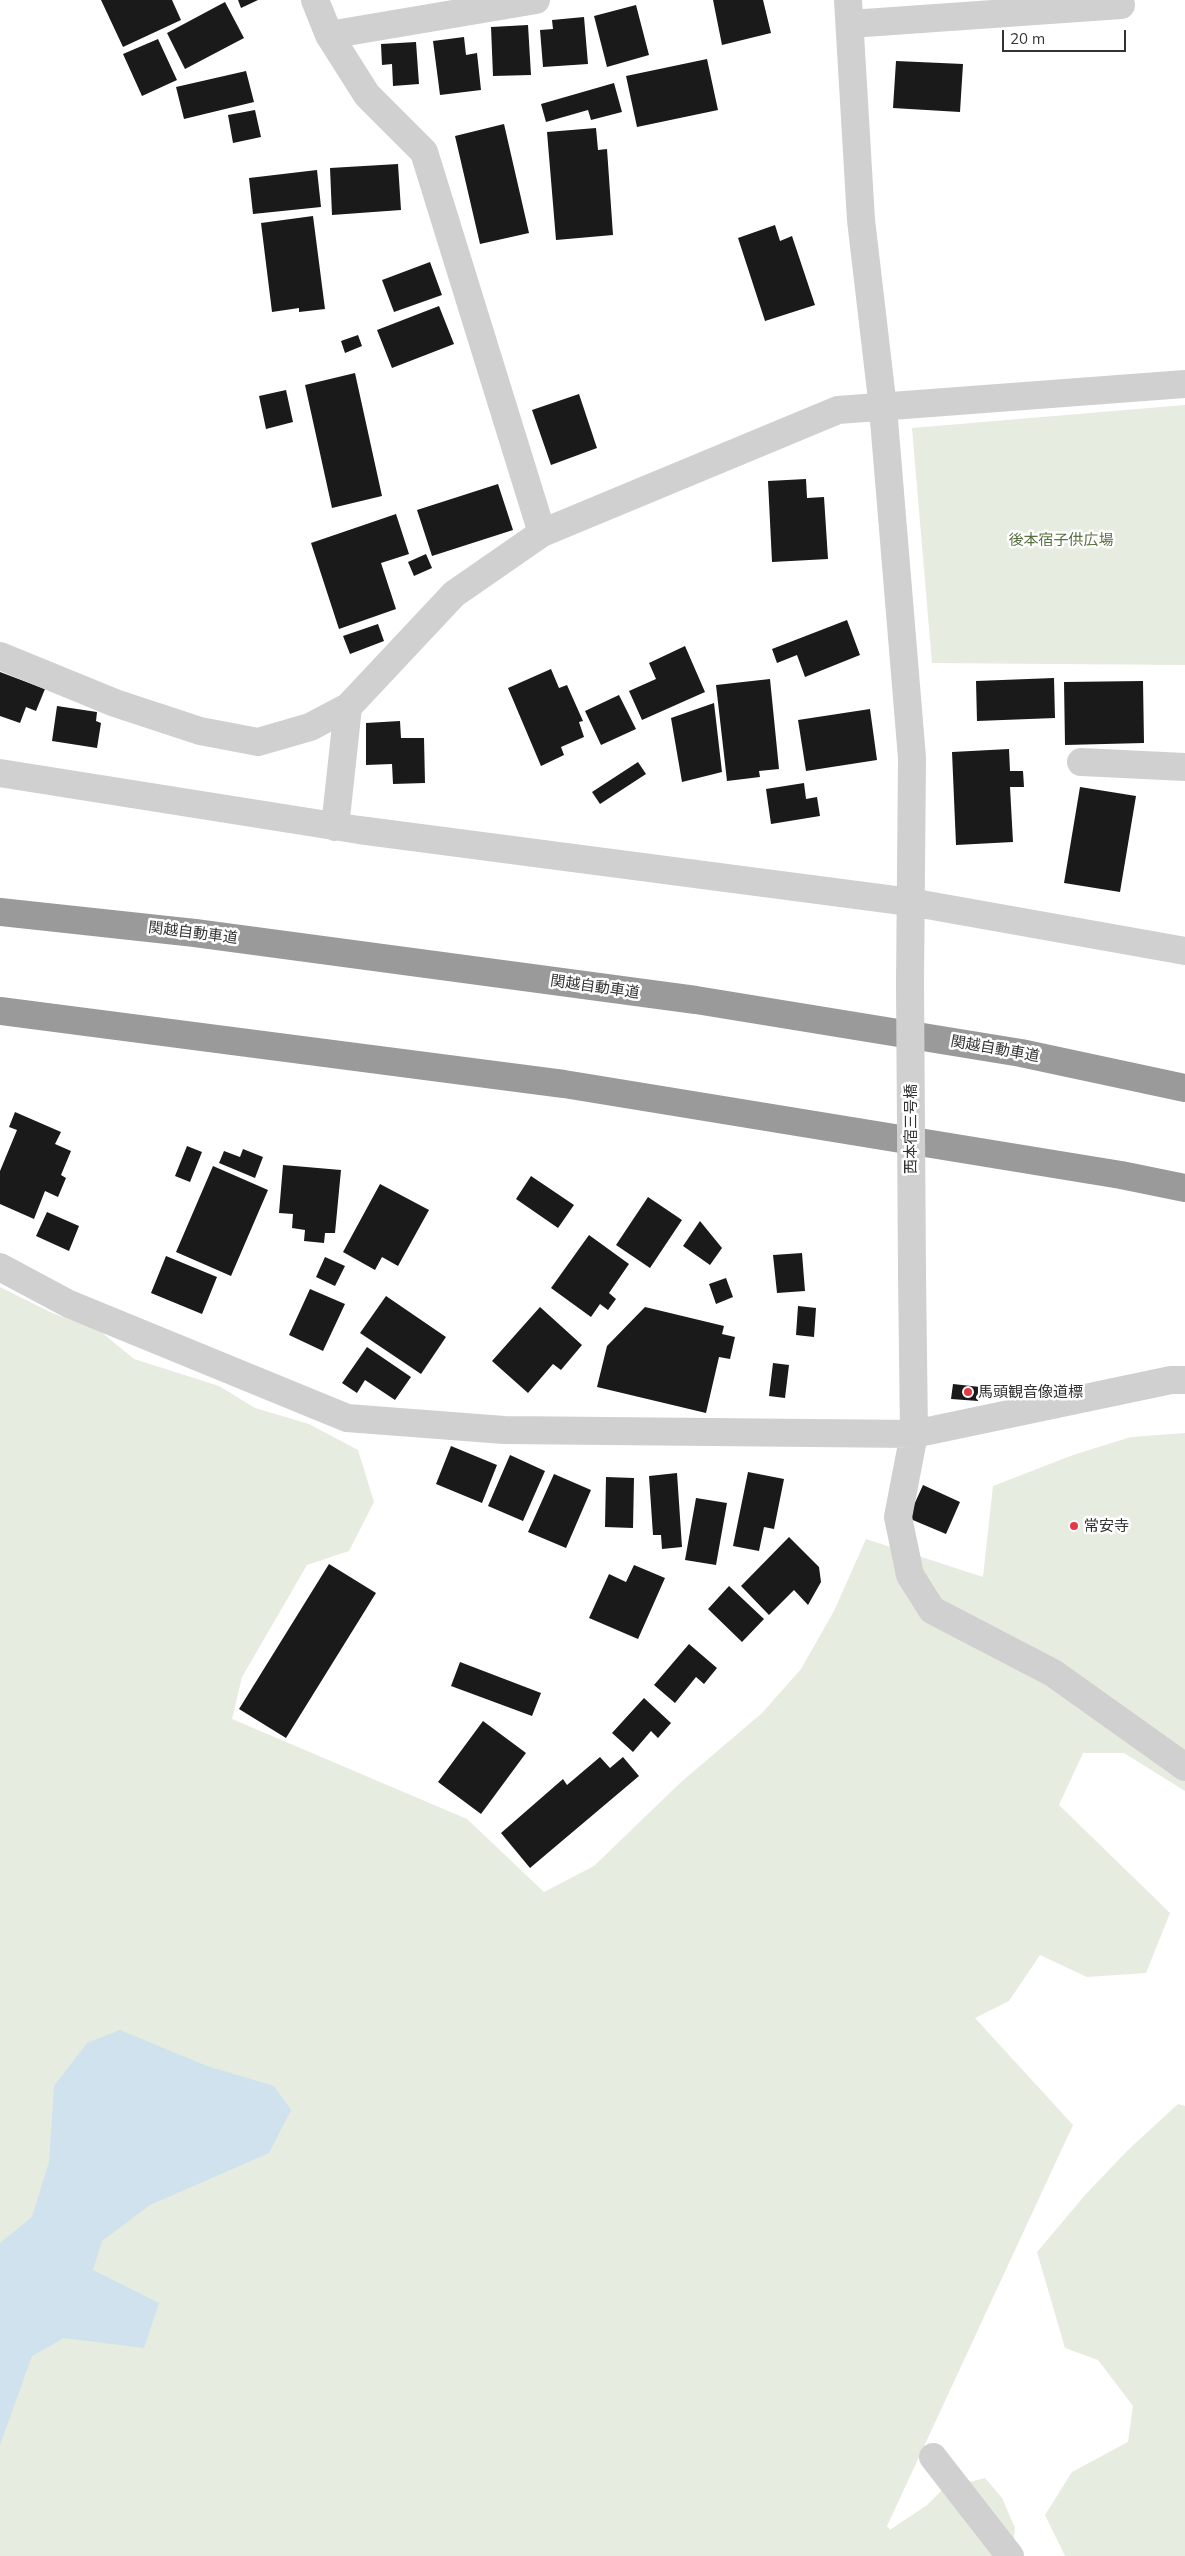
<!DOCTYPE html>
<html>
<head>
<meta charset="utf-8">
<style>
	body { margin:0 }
	#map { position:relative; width:1185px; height:2556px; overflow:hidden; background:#fff; font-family:Mulish,sans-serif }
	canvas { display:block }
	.scale { position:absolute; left:1002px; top:30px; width:124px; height:22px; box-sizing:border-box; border:2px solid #333; border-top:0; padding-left:6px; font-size:15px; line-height:18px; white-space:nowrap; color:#333; -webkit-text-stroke:4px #fff; paint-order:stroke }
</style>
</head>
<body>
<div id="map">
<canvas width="1185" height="2556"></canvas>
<div class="scale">20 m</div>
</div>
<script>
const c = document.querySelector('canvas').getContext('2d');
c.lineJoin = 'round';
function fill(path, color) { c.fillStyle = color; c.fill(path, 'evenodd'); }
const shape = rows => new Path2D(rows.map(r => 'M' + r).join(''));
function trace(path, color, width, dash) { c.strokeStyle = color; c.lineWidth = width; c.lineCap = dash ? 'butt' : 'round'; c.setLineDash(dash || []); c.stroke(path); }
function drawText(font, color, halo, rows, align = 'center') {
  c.font = font + ' Mulish,"Noto Sans JP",sans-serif'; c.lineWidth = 5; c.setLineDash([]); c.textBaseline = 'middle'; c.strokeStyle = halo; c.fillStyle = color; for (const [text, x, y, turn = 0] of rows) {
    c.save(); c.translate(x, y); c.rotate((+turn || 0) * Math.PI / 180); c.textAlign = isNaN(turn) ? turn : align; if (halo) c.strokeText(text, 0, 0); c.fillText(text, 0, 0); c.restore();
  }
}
const green = shape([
	[1185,405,1185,665,932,663,912,428],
	[0,1287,50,1312,100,1331,134,1359,219,1386,255,1408,309,1424,358,1450,374,1502,349,1551,307,1565,242,1677,232,1719,467,1819,544,1892,594,1866,680,1783,762,1713,801,1669,834,1611,866,1539,983,1577,993,1486,1073,1455,1131,1437,1185,1433,1185,1791,1124,1753,1083,1753,1059,1805,1170,1913,1146,1973,1087,1977,1040,1955,1009,2001,975,2018,1073,2125,887,2526,890,2530,927,2505,943,2489,985,2478,1002,2498,1015,2528,1012,2556,0,2556],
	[1178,2104,1185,2106,1185,2556,1065,2556,1045,2515,1072,2472,1128,2442,1133,2406,1098,2360,1065,2348,1037,2252,1086,2194,1128,2150]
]);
const water = shape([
	[120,2030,207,2066,274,2086,291,2110,269,2153,150,2205,102,2241,93,2270,159,2303,144,2348,64,2338,32,2356,0,2445,0,2243,32,2217,49,2162,54,2086,87,2043]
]);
const building = shape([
	[101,0,172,0,181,20,123,47],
	[238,0,258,0,241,8],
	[713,0,763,0,771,33,722,45],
	[225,2,244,38,185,69,167,33],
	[636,5,649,55,607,67,594,16],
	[584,17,588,64,543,67,540,30,553,29,552,20],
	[528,25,531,75,493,76,491,27],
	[464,37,466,55,477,53,481,90,440,95,433,41],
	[158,39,177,80,142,96,123,54],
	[416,42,419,84,393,86,392,64,382,65,381,44],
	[707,59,718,110,637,127,626,76],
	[896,61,963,64,960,112,893,108],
	[246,71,254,102,184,119,176,87],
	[614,83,622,112,591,120,588,110,546,122,541,104],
	[255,110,261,137,233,143,228,115],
	[504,124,529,233,480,244,455,136],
	[596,128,598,150,607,149,613,235,556,240,547,132],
	[398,164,401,210,332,215,330,168],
	[317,170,321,207,253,214,249,178],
	[313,216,325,309,299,312,299,308,272,312,261,223],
	[775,225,780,241,792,236,815,305,765,321,738,238],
	[430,262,442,295,394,312,382,280],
	[439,306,454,344,392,368,377,330],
	[358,335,362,346,345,353,341,341],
	[355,373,382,496,332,508,305,385],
	[286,390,293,422,266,429,259,396],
	[579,394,597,448,551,465,532,410],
	[806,479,807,498,824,497,828,559,772,562,768,481],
	[498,484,513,530,432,556,417,510],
	[396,514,409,554,381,563,396,609,339,629,311,543],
	[426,554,432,568,414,576,408,562],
	[847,620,860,655,805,677,797,655,777,663,772,649],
	[378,624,384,641,350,654,343,636],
	[685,646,705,692,642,720,629,691,656,679,649,663],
	[551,669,559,688,567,685,583,721,579,722,584,737,561,747,564,755,541,766,508,688],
	[0,672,45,689,36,711,26,707,20,723,0,716],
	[1054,678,1055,718,977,721,976,681],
	[770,679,779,769,759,771,760,777,727,781,716,685],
	[1143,681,1144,743,1065,745,1064,682],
	[619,695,636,729,601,745,585,711],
	[714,703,722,772,682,782,671,718],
	[57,706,97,712,96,721,101,723,97,748,52,741],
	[870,709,877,760,806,771,798,720],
	[400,721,401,738,424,738,425,783,393,784,392,764,366,765,366,723],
	[1009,749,1010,771,1023,771,1024,787,1010,787,1013,842,956,845,952,752],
	[638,762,646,774,600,804,592,792],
	[804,783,806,799,817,797,820,816,771,824,766,789],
	[1080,787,1136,796,1120,892,1064,883],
	[15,1112,61,1132,55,1144,71,1151,61,1175,66,1178,58,1197,45,1191,34,1219,0,1204,0,1171,17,1130,9,1127],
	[187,1146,202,1152,190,1182,175,1176],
	[243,1149,263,1157,255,1178,219,1163,224,1151,240,1157],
	[283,1165,341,1170,335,1233,325,1233,324,1243,304,1241,305,1230,292,1228,293,1214,279,1213],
	[213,1166,268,1190,231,1276,176,1252],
	[531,1176,574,1205,558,1228,516,1199],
	[380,1184,429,1210,398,1266,382,1257,375,1270,343,1252],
	[648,1197,682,1220,650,1268,616,1245],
	[47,1212,79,1226,69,1251,36,1236],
	[700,1221,722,1248,710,1265,683,1246],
	[589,1235,629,1264,609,1293,616,1299,608,1310,600,1304,591,1317,551,1288],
	[802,1253,805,1291,777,1293,773,1255],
	[166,1256,217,1277,202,1314,151,1293],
	[325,1257,345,1266,335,1286,316,1277],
	[726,1278,733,1297,716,1304,709,1284],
	[310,1289,345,1304,323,1351,289,1335],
	[386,1296,446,1337,421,1374,360,1333],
	[798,1306,816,1308,814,1337,796,1335],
	[540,1307,582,1345,561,1370,553,1364,528,1393,492,1361],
	[645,1307,724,1326,722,1334,735,1337,730,1359,719,1357,706,1413,597,1387,607,1346],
	[367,1347,411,1377,395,1400,365,1380,357,1393,342,1383],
	[773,1363,789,1365,785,1398,769,1396],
	[953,1384,980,1387,978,1401,951,1399],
	[451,1446,497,1465,482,1503,436,1484],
	[510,1455,545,1471,523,1521,488,1506],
	[748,1472,784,1479,774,1529,764,1527,759,1551,733,1546],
	[677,1473,682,1547,662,1549,661,1535,653,1535,649,1476],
	[554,1474,591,1490,566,1548,528,1532],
	[606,1477,634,1478,633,1528,605,1527],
	[923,1485,960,1502,946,1534,908,1518],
	[696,1498,727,1503,716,1565,685,1560],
	[789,1537,819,1567,821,1582,808,1605,794,1590,769,1615,741,1586],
	[329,1564,376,1593,286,1738,239,1709],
	[634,1565,665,1578,638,1639,589,1618,609,1574,626,1582],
	[729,1586,764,1619,742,1642,708,1609],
	[689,1644,717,1668,704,1684,696,1677,675,1703,654,1685],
	[460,1662,541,1693,532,1716,451,1686],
	[644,1698,671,1723,658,1738,651,1731,633,1752,612,1733],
	[483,1721,526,1753,481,1814,438,1782],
	[600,1757,610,1768,623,1757,639,1776,530,1868,501,1833,563,1779,567,1785]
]);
const minor = shape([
	[315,0,329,35,367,95,424,152,542,533],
	[848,0,861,220,883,408,912,758,910,983],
	[850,24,1121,5],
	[329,35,536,0],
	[0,656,115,703,200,731,258,742,310,727,348,707,454,594,542,533,838,410,1185,384],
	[1081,762,1185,767],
	[0,773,359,830,910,902,1185,951],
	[335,827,348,707],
	[0,1267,69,1304,347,1418,504,1430,914,1434,1171,1380,1185,1380],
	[912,1274,914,1434,898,1517,910,1575,932,1610,1053,1673,1185,1767],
	[933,2457,1010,2556]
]);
const highway = shape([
	[0,912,195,933,696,1000,1021,1053,1185,1088],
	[0,1011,564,1084,1121,1175,1185,1188]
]);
const minorBridge = shape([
	[910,983,912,1274]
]);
const markers = [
	[968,1392,5,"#e63946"],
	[1074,1526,5,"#e63946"]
];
const parkNames = [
	["後本宿子供広場",1061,540]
];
const streetNames = [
	["関越自動車道",193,933,7],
	["関越自動車道",595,987,8],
	["関越自動車道",995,1049,10],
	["西本宿三号橋",911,1129,-90]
];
const poiNames = [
	["馬頭観音像道標",978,1392],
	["常安寺",1084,1526]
];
fill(green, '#e6ecdf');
fill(water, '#cfe2ee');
fill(building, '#1a1a1a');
trace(minor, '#d0d0d0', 28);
trace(highway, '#9a9a9a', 28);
trace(minorBridge, '#d0d0d0', 28);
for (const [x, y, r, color] of markers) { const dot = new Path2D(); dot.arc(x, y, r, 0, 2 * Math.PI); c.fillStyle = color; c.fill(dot); trace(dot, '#fff', 2); }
drawText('15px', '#56703f', '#fff', parkNames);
drawText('15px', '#333', '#fff', streetNames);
drawText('15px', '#333', '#fff', poiNames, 'left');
</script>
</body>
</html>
